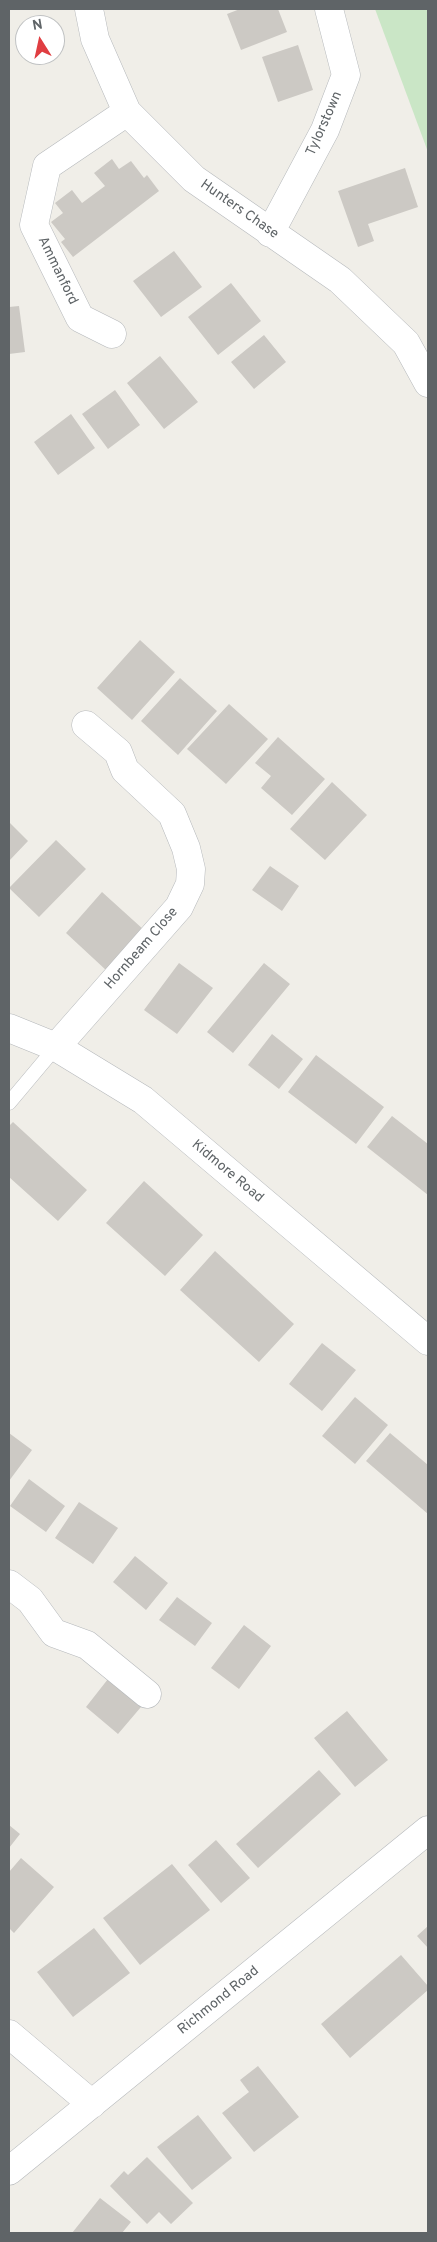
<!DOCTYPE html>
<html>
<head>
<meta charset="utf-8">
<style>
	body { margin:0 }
	#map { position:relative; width:437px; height:2242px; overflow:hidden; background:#f0eee8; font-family:Overpass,sans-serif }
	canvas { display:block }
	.frame { position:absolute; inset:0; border:10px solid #5f6467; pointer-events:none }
	.north { position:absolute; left:15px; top:15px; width:50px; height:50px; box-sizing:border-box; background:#fff; border:1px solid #bfc1c2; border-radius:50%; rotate:350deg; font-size:14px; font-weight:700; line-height:20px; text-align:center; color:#5f6467 }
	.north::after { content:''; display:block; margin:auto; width:18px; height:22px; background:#e03e42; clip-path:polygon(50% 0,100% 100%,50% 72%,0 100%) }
</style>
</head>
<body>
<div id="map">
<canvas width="437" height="2242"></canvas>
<div class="frame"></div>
<div class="north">N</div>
</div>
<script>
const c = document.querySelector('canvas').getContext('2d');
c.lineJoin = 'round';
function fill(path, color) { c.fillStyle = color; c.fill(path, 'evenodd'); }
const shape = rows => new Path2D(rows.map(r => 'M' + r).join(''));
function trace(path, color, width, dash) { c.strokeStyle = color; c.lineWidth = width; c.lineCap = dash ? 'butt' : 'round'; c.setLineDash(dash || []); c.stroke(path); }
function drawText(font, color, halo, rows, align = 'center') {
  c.font = font + ' Overpass,sans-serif'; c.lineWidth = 5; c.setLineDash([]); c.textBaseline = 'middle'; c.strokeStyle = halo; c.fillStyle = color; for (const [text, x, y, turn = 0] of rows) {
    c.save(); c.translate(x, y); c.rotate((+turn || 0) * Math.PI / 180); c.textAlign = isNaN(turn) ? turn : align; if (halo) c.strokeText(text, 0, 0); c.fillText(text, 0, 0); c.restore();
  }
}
const green = shape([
	[375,9,428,9,428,152]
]);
const building = shape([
	[240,9,278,9,287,32,241,50,227,14],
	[298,45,313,90,278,102,262,57],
	[112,159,119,169,131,161,144,178,147,175,159,191,73,257,61,242,65,239,51,222,63,213,55,203,72,190,82,203,105,186,94,173],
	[405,168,418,207,368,224,374,241,358,247,338,191],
	[174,251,202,287,161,317,133,281],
	[231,283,261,321,218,355,188,317],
	[19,306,25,352,9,354,9,307],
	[264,335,286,362,254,389,231,362],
	[160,356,198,402,164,429,127,383],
	[115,390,140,425,108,449,82,414],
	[71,414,95,448,58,475,34,442],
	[140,640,175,672,132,720,97,688],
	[180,678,217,711,178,755,141,721],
	[229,704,268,739,226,784,187,749],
	[278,737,325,779,292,815,261,788,271,776,255,763],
	[332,782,367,815,325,860,290,829],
	[9,822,28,841,9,861],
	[56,840,86,869,39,917,9,888],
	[270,866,299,886,282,911,252,890],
	[102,892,144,930,107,971,66,933],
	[179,963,213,988,177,1034,144,1010],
	[264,963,290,984,233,1053,207,1032],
	[272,1034,303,1059,279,1089,248,1065],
	[316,1055,384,1107,356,1144,288,1092],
	[392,1116,428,1144,428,1195,367,1147],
	[13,1122,87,1190,58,1221,9,1177,9,1126],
	[144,1181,203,1235,165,1276,106,1223],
	[215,1251,294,1324,259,1362,180,1290],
	[322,1343,356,1370,322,1411,289,1384],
	[355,1397,388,1425,355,1464,322,1436],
	[9,1433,32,1450,9,1481],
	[390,1433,428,1465,428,1514,366,1461],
	[29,1479,65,1506,46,1532,10,1506],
	[79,1502,118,1528,93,1564,55,1538],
	[135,1556,168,1583,146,1610,113,1582],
	[177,1597,212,1623,195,1646,159,1620],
	[244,1625,271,1646,239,1689,211,1668],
	[108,1679,141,1707,118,1734,86,1707],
	[347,1711,388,1760,355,1787,314,1738],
	[319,1770,341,1794,258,1868,236,1844],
	[9,1825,20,1834,9,1848],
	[216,1840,250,1878,221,1903,188,1865],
	[21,1858,54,1887,14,1933,9,1928,9,1872],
	[172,1864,210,1910,140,1965,103,1918],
	[428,1926,428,1948,417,1936],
	[94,1928,130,1973,73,2017,37,1972],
	[401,1955,428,1986,428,1990,350,2058,321,2024],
	[258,2066,299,2117,254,2152,222,2113,249,2092,240,2080],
	[198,2115,232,2158,192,2190,157,2147],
	[147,2157,193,2203,171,2224,159,2212,147,2224,110,2186,124,2171,128,2175],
	[100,2198,131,2222,122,2233,72,2233]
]);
const service = shape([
	[9,1103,56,1047]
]);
const minor = shape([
	[89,9,95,39,127,112,194,179,340,280,406,343,428,383],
	[270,233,325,130,346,75,329,9],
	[112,334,80,318,34,225,47,166,127,112],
	[56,1047,179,907,190,884,191,869,186,848,172,814,125,770,118,752,86,725],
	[9,1584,30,1600,54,1633,87,1645,147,1694],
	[9,2034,92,2104],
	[9,2171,428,1830]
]);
const tertiary = shape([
	[9,1028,56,1047,143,1100,428,1341]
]);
const streetNames = [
	["Tylorstown",325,124,-66],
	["Hunters Chase",239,210,35],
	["Ammanford",57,271,64],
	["Hornbeam Close",142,949,-49],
	["Kidmore Road",227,1172,40],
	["Richmond Road",219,2001,-39]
];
fill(green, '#cae6c6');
fill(building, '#ccc9c4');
trace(service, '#b5b8bb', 15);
trace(minor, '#b5b8bb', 29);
trace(tertiary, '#b5b8bb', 29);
trace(service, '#fff', 14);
trace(minor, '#fff', 28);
trace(tertiary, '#fff', 28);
drawText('14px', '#5f6467', '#fff', streetNames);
</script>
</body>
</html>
